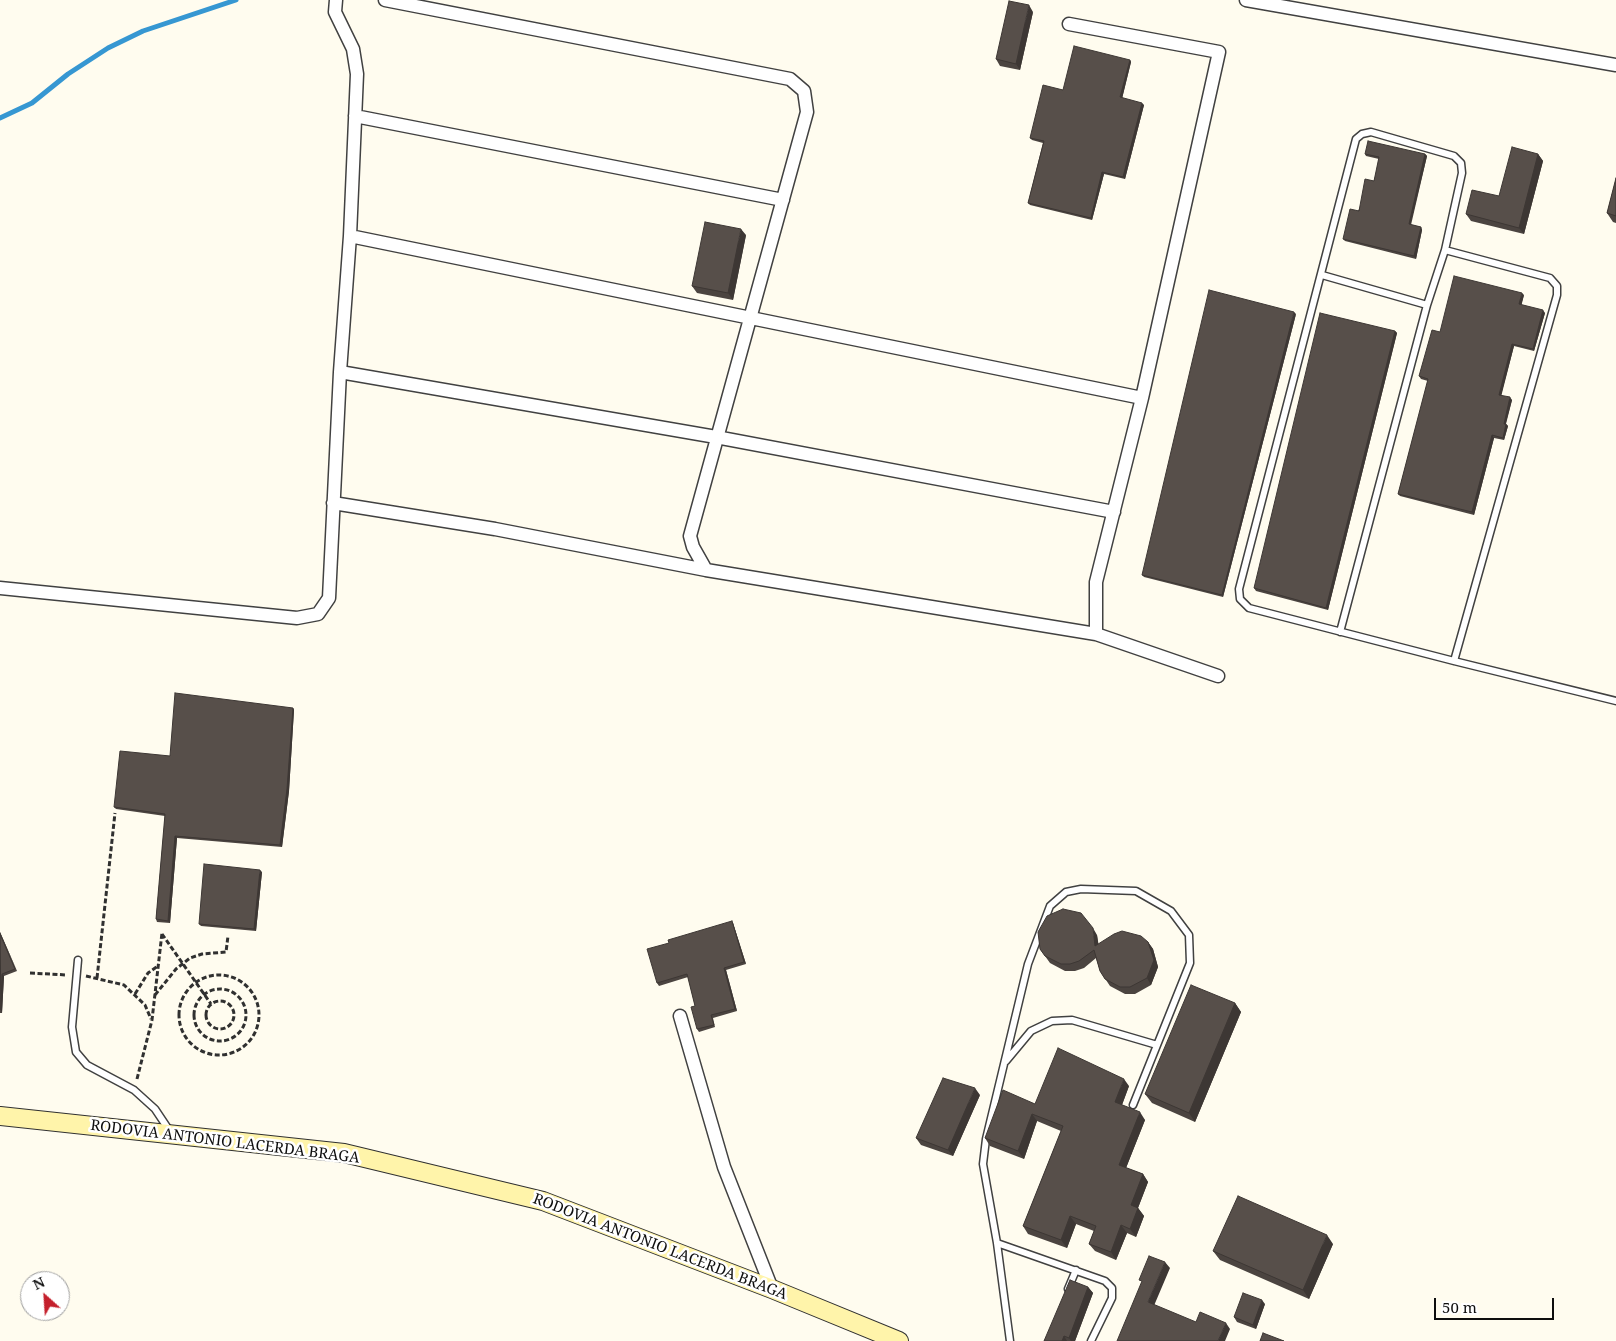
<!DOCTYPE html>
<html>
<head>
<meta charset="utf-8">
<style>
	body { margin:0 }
	#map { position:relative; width:1616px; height:1341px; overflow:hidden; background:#fffcef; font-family:"Noto Serif",serif }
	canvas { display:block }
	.north { position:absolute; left:20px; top:1271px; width:50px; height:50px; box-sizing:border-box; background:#fff; border:1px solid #9f9f9f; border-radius:50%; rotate:334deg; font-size:14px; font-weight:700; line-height:20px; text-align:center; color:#0e0e0e }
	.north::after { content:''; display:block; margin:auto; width:18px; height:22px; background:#c4202c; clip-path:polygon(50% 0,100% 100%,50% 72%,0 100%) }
	.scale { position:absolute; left:1434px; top:1298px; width:120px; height:22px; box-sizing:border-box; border:2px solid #0e0e0e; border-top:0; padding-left:6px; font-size:15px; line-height:18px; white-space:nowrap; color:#0e0e0e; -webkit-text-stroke:4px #fff; paint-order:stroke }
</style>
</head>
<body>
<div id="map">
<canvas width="1616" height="1341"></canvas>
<div class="north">N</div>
<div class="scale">50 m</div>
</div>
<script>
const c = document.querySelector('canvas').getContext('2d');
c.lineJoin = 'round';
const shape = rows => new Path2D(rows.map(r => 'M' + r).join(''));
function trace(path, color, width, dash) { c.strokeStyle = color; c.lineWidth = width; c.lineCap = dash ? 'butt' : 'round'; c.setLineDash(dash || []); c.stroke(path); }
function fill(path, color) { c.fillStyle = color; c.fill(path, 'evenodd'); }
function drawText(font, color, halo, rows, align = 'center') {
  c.font = font + ' "Noto Serif",serif'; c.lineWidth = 5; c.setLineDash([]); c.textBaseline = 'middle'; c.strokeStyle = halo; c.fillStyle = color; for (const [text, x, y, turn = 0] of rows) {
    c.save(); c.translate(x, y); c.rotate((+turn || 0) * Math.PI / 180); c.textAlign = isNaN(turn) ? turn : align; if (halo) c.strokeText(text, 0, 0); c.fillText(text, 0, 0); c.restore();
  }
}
const stream = shape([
	[0,118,32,103,68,74,108,48,143,31,236,0]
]);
const path = shape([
	[162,934,211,1004],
	[30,973,67,975],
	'179 1015a40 40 0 1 1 80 0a40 40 0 1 1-80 0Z',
	[86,976,124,985,145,1005,151,1019],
	[97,978,115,813],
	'194 1015a26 26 0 1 1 52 0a26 26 0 1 1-52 0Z',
	[135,994,148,973,158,966],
	[155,995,176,969,190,958,202,954,226,952,228,936],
	'206 1015a14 14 0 1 1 28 0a14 14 0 1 1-28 0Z',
	[137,1079,152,1020,162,933]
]);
const lane = shape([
	[1445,250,1550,278,1557,286,1557,295,1454,661],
	[1322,275,1427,305],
	[1340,632,1427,305,1445,250,1462,173,1461,163,1454,156,1371,132,1362,134,1356,139,1239,589,1240,599,1249,608,1454,661,1616,701],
	[78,960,72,1027,76,1052,87,1065,134,1090,155,1109,169,1130],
	[1006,1061,1031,1031,1052,1021,1072,1020,1157,1045],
	[997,1243,1105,1281,1112,1288,1112,1298,1091,1341],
	[1068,1289,1076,1270],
	[1010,1341,997,1243,983,1164,986,1139,1028,964,1050,906,1066,892,1081,889,1136,891,1171,911,1189,935,1190,963,1133,1105]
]);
const street = shape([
	[385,0,790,79,804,91,807,112,690,536,693,547,706,570],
	[1246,0,1616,65],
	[1069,24,1219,52,1142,398,1096,582,1096,634],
	[355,116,783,200],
	[350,236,1142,398],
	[340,372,716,437,1114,512],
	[333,503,495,529,706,570,1096,634,1218,676],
	[0,588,297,618,318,614,329,598,340,372,350,236,357,74,353,49,335,12,336,0],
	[680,1016,724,1167,772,1289]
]);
const secondary = shape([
	[0,1116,344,1153,543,1201,772,1289,899,1341]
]);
const wall = shape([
	[1033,12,1020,70,1000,66,996,59],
	[1130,60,1131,62,1122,98,1144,105,1125,179,1104,174,1092,220,1030,205,1028,203,1043,143,1032,140,1030,138,1063,90],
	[1365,154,1425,154,1427,156,1411,225,1421,227,1422,230,1416,259,1345,241,1343,239,1374,181,1379,159,1366,156],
	[1538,154,1543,161,1524,234,1471,221,1466,214,1499,196],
	[1616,178,1616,223,1613,222,1607,213],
	[746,235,733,300,697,293,692,286],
	[1524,295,1521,305,1545,313,1534,351,1514,346,1501,395,1512,400,1506,424,1508,426,1504,440,1494,438,1474,515,1400,496,1398,494,1428,381,1421,379,1419,376],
	[1296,314,1223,597,1144,577,1142,575],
	[1395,331,1397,333,1328,610,1256,591,1254,588],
	[293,708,294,710,289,791,282,847,177,838,170,923,157,922,156,919,165,816,116,809,114,807,170,756],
	[262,872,256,931,201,926,199,924],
	[733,923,746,964,726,970,737,1011,713,1018,715,1027,699,1032,697,1029,695,1006,688,977,659,986,657,983,669,943],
	[0,932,17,971,4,976,2,1013,0,1013],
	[1097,935,1098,944,1148,942,1153,949,1158,967,1151,985,1135,994,1125,994,1110,986,1100,971,1096,958,1084,968,1075,971,1065,971,1050,963,1040,949],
	[1235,1003,1241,1012,1195,1122,1152,1103,1145,1094],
	[1129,1086,1122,1105,1145,1120,1126,1168,1143,1174,1148,1182,1138,1208,1144,1216,1136,1237,1127,1233,1116,1260,1095,1251,1089,1244,1094,1231,1076,1224,1067,1248,1028,1234,1023,1226,1061,1131,1037,1121,1024,1159,990,1146,985,1138,1035,1104],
	[980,1095,953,1156,921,1145,916,1138],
	[1333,1244,1309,1299,1220,1260,1213,1251],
	[1088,1287,1093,1293,1075,1341,1044,1341],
	[1265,1304,1256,1329,1237,1322,1234,1317]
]);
const shadedWall = shape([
	[1029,5,1033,12,1020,70,1016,64],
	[1130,60,1131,62,1122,99,1120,97],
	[1142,103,1144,105,1125,179,1123,177],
	[1425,154,1427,156,1410,226,1409,224],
	[1538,154,1543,161,1524,234,1519,228],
	[1102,172,1104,174,1092,220,1091,218],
	[1421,227,1422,230,1416,259,1414,256],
	[741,229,746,235,733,300,728,293],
	[1522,293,1524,295,1521,307,1519,304],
	[1543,310,1545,313,1534,351,1533,349],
	[1294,312,1296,314,1223,597,1222,595],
	[1395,331,1397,333,1328,610,1326,608],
	[1512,344,1514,346,1501,397,1499,395],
	[1510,397,1512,400,1505,426,1504,424],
	[1506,424,1508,426,1504,440,1503,438],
	[1492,435,1494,438,1474,515,1472,512],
	[293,708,294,710,289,791,282,847,280,845],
	[175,836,177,838,170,923,168,921],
	[260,870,262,872,256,931,254,929],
	[732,921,733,923,746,964,744,962],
	[1093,928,1097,935,1100,953,1095,946],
	[0,932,17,971,0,934],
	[1148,942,1153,949,1158,967,1151,985,1147,978],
	[724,968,726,970,737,1011,735,1009],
	[2,974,4,976,2,1013,1,1010],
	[1235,1003,1241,1012,1195,1122,1189,1113],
	[1124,1079,1129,1086,1120,1110,1115,1102],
	[975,1088,980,1095,953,1156,948,1150],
	[1140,1112,1145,1120,1124,1173,1119,1165],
	[1032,1114,1037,1121,1024,1159,1018,1151],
	[1143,1174,1148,1182,1136,1213,1131,1205],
	[1138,1208,1144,1216,1136,1237,1130,1229],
	[1070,1216,1076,1224,1067,1248,1061,1240],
	[1121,1225,1127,1233,1116,1260,1111,1252],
	[1327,1235,1333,1244,1309,1299,1303,1290],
	[1165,1262,1170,1268,1153,1308,1148,1302],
	[1088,1287,1093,1293,1075,1341,1071,1341,1069,1338],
	[1262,1300,1265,1304,1256,1329,1253,1325],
	[1226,1323,1230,1329,1225,1341,1218,1341],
	[1064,1336,1067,1341,1062,1341]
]);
const building = shape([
	[1009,1,1029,5,1016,64,996,59,1009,1],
	[1074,46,1130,60,1120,97,1142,103,1123,177,1102,172,1091,218,1028,203,1044,141,1030,138,1043,85,1063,90,1074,46],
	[1368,141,1425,154,1409,224,1421,227,1414,256,1343,239,1350,209,1359,211,1365,179,1374,181,1379,157,1365,154,1368,141],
	[1512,147,1538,154,1519,228,1466,214,1472,190,1499,196,1512,147],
	[1616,178,1616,216,1607,213,1616,178],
	[705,222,741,229,728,293,692,286,705,222],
	[1454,276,1522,293,1519,304,1543,310,1533,349,1512,344,1499,395,1510,397,1504,424,1506,424,1503,438,1492,435,1472,512,1398,494,1428,379,1419,376,1432,330,1440,332,1454,276],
	[1209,290,1294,312,1222,595,1142,575,1209,290],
	[1320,313,1395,331,1326,608,1254,588,1320,313],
	[175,693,293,708,287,789,280,845,175,836,168,921,156,919,165,814,114,807,120,751,170,756,175,693],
	[204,864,260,870,254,929,199,924,204,864],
	[1063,909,1081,913,1093,928,1095,946,1114,934,1122,931,1141,936,1148,942,1154,960,1147,978,1130,987,1120,987,1105,979,1100,971,1094,950,1079,961,1070,964,1061,964,1045,956,1040,949,1038,932,1047,916,1063,909],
	[732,921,744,962,724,968,735,1009,711,1015,714,1025,697,1029,691,1007,695,1006,687,974,657,983,647,949,669,943,668,940,732,921],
	[0,934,15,969,2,974,1,1010,0,934],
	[1191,985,1235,1003,1189,1113,1145,1094,1191,985],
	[1058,1048,1124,1079,1115,1102,1140,1112,1119,1165,1143,1174,1131,1205,1138,1208,1130,1229,1121,1225,1111,1252,1089,1244,1096,1226,1070,1216,1061,1240,1023,1226,1063,1126,1032,1114,1018,1151,985,1138,1003,1090,1035,1104,1058,1048],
	[943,1078,975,1088,948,1150,916,1138,943,1078],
	[1238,1196,1327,1235,1303,1290,1213,1251,1238,1196],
	[1149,1256,1165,1262,1148,1302,1196,1322,1200,1312,1226,1323,1218,1341,1117,1341,1142,1281,1139,1280,1149,1256],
	[1070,1280,1088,1287,1069,1338,1064,1336,1062,1341,1044,1341,1070,1280],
	[1243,1293,1262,1300,1253,1325,1234,1317,1243,1293],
	[1263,1333,1284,1341,1260,1341,1263,1333]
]);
const streetNames = [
	["RODOVIA ANTONIO LACERDA BRAGA",225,1142,7],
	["RODOVIA ANTONIO LACERDA BRAGA",660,1247,21]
];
trace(stream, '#3697d2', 5);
trace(lane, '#414141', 9);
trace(street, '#414141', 15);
trace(secondary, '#303030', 20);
trace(path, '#303030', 3, [5, 2.5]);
trace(lane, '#fff', 6);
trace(street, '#fff', 12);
trace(secondary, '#fff4aa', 18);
fill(wall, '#4b4440');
fill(shadedWall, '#3d3734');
fill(building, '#574f4a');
trace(building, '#3d3734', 1);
drawText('15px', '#0e0e0e', '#fff', streetNames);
</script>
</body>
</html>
